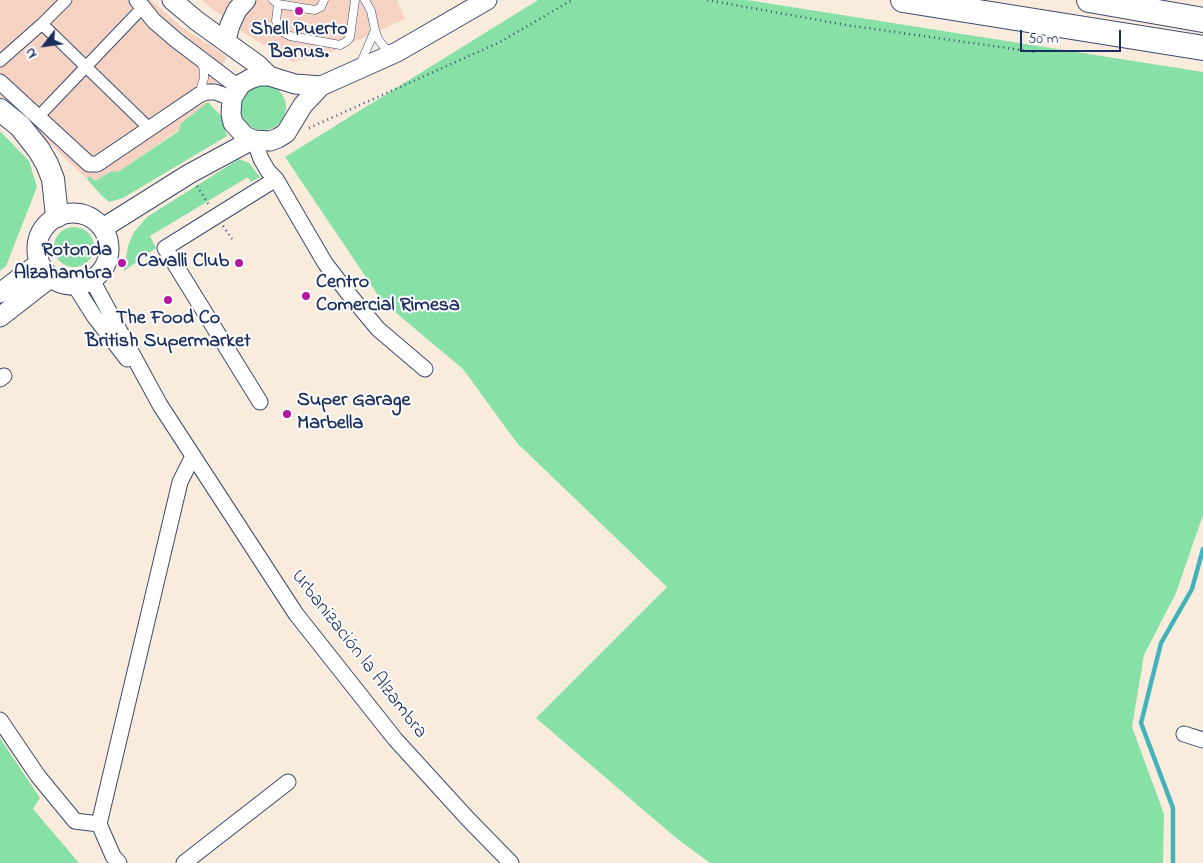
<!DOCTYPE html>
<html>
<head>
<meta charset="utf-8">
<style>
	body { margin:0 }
	#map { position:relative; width:1203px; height:863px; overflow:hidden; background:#f9ecdc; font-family:"Indie Flower",sans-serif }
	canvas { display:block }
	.north { position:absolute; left:20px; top:20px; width:50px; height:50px; -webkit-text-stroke:4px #fff; paint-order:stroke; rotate:240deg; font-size:14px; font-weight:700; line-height:20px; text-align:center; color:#1b2f5e }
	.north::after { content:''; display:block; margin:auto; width:18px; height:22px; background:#1b2f5e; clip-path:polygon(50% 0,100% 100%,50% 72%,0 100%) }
	.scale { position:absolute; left:1020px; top:30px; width:101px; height:22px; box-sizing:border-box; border:2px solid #1b2f5e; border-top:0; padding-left:6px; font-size:15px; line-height:18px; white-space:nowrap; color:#1b2f5e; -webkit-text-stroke:4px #fff; paint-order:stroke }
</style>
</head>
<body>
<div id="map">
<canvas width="1203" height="863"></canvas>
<div class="north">N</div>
<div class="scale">50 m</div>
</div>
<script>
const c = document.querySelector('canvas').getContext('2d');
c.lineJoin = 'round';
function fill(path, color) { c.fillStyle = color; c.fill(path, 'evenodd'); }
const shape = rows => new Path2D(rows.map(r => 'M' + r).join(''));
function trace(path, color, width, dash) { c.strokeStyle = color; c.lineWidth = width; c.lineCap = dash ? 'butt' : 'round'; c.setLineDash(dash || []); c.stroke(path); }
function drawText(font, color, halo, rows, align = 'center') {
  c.font = font + ' "Indie Flower",sans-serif'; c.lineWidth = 4; c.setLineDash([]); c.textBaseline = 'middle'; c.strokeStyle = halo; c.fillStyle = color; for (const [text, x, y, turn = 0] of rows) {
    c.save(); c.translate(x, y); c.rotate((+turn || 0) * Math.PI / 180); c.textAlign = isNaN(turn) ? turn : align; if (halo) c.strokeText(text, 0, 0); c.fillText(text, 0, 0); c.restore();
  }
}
const built = shape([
	[0,0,151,0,183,28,227,56,208,102,180,124,179,130,118,172,112,171,95,181,89,176,87,179,0,96],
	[201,0,397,0,405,19,327,54,293,62,244,33]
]);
const green = shape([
	[538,0,747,0,1203,72,1203,515,1176,593,1144,655,1132,727,1164,814,1163,863,710,863,675,837,536,718,667,587,517,443,463,369,382,301,285,157],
	'240 107a23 23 0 1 1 46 0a23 23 0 1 1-46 0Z',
	[208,102,221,116,227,136,123,198,109,202,101,195,87,179,89,176,95,181,112,171,118,172,179,131,180,124],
	[0,131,29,161,37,187,6,266,0,271],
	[239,159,249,163,260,177,251,182,248,177,150,236,156,248,124,271,128,246,134,232,147,217],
	'54 247a20 20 0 1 1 40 0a20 20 0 1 1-40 0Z',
	[0,738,40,798,33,809,79,863,0,863]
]);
const stream = shape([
	[1173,863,1173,808,1141,723,1161,643,1192,589,1203,549]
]);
const path = shape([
	[707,0,846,25,1035,52],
	[309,128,500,42,572,0],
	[197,186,209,205],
	[223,226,232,239]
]);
const service = shape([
	[273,0,278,4,315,10,321,7,324,0],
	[365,0,371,11,375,30,378,39,385,48,391,51],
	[278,4,276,21,284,33,290,36,340,45,347,41,350,37,355,0],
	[360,65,375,30],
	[199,95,204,78,204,69,201,63]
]);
const pedestrian = shape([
	[42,24,149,128],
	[0,61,42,24,66,0],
	[38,117,143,7]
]);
const minor = shape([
	[137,0,154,21,176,40,238,87],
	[0,82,89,164,97,164,199,95,206,92,215,92,232,98],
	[254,140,261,159,268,171,276,179],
	[92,280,160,405,296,614,395,739,468,819,511,863],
	[75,286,94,316,127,359],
	[0,379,4,376],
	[260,402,165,248,276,179,325,263,348,293,378,329,425,369],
	[0,720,38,776,75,821,99,824],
	[1184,734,1203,740],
	[119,863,113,856,99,824,180,482,193,456],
	[184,863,288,782]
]);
const tertiary = shape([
	[172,0,197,21,258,65,269,76],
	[226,40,230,25,237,10,246,0],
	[321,86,303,105,286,133,278,138,270,141,254,140,245,136,233,123,231,114,232,98,241,84,250,79,259,76,269,76,295,84,321,86,397,52,487,0],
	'37 249a36 36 0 1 1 72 0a36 36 0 1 1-72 0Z',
	[103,228,189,174,252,140],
	[0,293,39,263],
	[0,317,50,278]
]);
const primary = shape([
	[0,110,20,126,39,150,47,164,53,179,57,216]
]);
const trunk = shape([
	[903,0,1203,48],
	[1089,0,1203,20]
]);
const markers = [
	[299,11,5,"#b5179e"],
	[122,263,5,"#b5179e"],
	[239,263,5,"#b5179e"],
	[306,296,5,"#b5179e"],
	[168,300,5,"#b5179e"],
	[287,414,5,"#b5179e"]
];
const poiNames = [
	["Shell Puerto",299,31],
	["Banus.",299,54],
	["Rotonda",112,252,"right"],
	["Alzahambra",112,275,"right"],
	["Cavalli Club",229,263,"right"],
	["Centro",316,284,"left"],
	["Comercial Rimesa",316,307,"left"],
	["The Food Co",168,320],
	["British Supermarket",168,343],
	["Super Garage",297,402,"left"],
	["Marbella",297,425,"left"]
];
const streetNames = [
	["Urbanización la Alzambra",358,655,52]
];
fill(built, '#f6d2c3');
fill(green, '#87e1a7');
trace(stream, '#43b3bb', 4.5);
trace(service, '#3c4b71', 9);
trace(pedestrian, '#3c4b71', 13);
trace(minor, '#3c4b71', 17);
trace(tertiary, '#3c4b71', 21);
trace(primary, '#3c4b71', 24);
trace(trunk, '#3c4b71', 26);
trace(path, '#3c4b71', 2.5, [1, 4]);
trace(service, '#fff', 8);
trace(pedestrian, '#fff', 11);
trace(minor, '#fff', 15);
trace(tertiary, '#fff', 19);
trace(primary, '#fff', 22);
trace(trunk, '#fff', 24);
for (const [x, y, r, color] of markers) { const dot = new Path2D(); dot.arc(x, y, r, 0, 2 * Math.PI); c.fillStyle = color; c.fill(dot); trace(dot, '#fff', 2); }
drawText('bold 20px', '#1b2f5e', '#fff', poiNames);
drawText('20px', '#1b2f5e', '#fff', streetNames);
</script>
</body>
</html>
